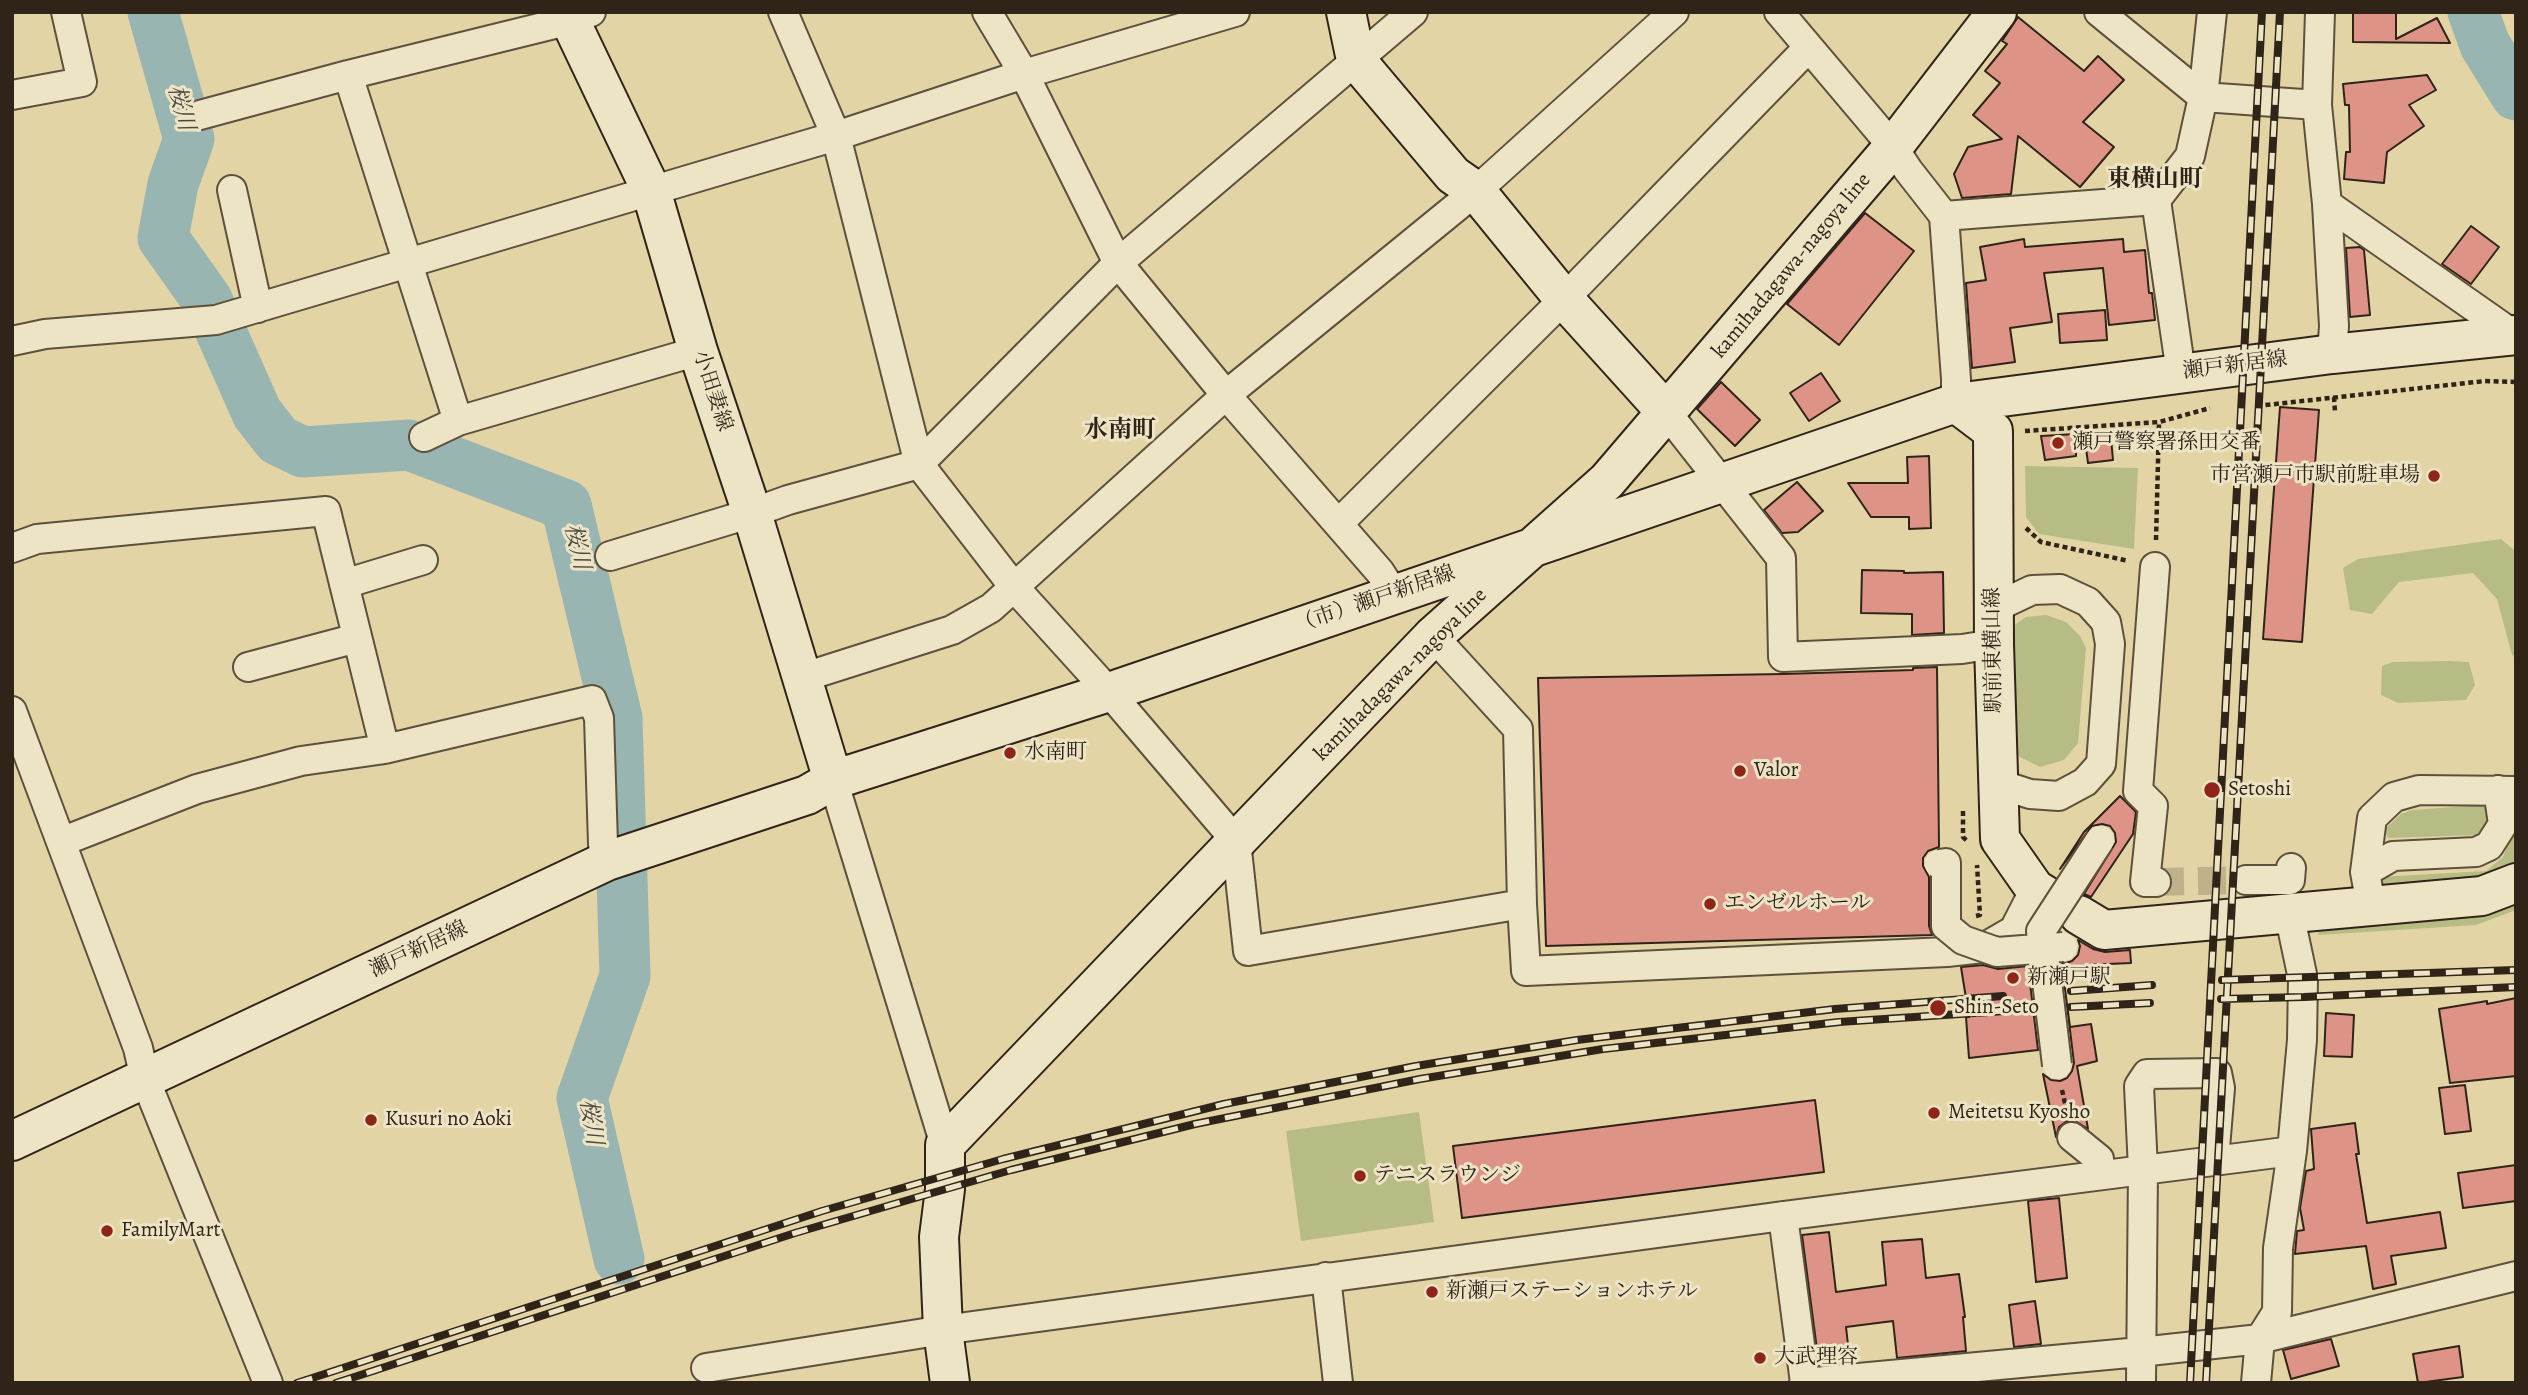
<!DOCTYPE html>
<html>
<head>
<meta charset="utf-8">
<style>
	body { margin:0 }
	#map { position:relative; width:2528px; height:1395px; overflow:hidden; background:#e3d4a6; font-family:Alegreya,serif }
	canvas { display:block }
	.frame { position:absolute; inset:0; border:14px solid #302419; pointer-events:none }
</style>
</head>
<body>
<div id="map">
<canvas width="2528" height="1395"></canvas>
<div class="frame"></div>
</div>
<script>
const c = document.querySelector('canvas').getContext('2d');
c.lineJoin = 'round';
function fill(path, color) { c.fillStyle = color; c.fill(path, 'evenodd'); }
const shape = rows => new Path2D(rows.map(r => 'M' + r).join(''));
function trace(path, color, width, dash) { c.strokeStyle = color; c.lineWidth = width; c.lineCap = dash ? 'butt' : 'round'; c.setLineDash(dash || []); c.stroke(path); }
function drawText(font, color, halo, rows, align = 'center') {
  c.font = font + ' Alegreya,"Noto Serif JP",serif'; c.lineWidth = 6; c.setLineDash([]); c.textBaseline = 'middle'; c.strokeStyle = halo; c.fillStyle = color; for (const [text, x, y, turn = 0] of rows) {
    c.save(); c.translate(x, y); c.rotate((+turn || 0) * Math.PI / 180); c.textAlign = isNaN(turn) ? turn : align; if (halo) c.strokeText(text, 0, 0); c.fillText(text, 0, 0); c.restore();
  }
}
const green = shape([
	[2025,466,2138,468,2134,549,2039,534,2026,517],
	[2501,539,2516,552,2516,658,2512,655,2497,599,2473,573,2399,582,2372,614,2350,610,2343,568,2358,559],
	[2046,615,2066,622,2080,636,2086,648,2078,743,2064,760,2040,767,2016,755,2009,744,2013,626,2026,617],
	[2448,661,2469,662,2475,685,2466,700,2398,703,2381,695,2382,666,2393,662],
	[2483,805,2491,814,2492,824,2477,835,2388,838,2385,829,2401,814,2412,810],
	[2516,812,2516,871,2491,885,2382,890,2378,877,2486,871,2503,857,2512,834],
	[2516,894,2516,910,2476,925,2318,935,2320,921],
	[1419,1112,1434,1222,1301,1241,1286,1131]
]);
const river = shape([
	[153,12,189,139,173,184,163,238,207,300,257,413,278,440,303,452,409,445,566,505,617,718,625,976,582,1098,619,1259],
	[2473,12,2485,45,2516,95]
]);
const building = shape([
	[2353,12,2396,12,2396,39,2437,18,2450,43,2353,42,2353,12],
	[2018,17,2084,71,2098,56,2124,80,2083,122,2114,147,2080,187,2018,136,2011,194,1962,198,1954,174,1968,147,2002,139,1973,115,2000,83,1985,71,2007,44,2002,41,2018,17],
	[2427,75,2436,90,2409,105,2424,126,2387,152,2384,183,2344,179,2346,152,2350,152,2349,105,2345,105,2343,84,2427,75],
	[1865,213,1914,251,1839,345,1787,304,1865,213],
	[2471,226,2499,247,2471,284,2442,264,2471,226],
	[2024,239,2025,247,2123,239,2124,252,2145,250,2149,293,2152,293,2155,320,2109,325,2103,268,2044,273,2052,322,2010,328,2015,362,1972,368,1966,283,1986,280,1980,247,2024,239],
	[2360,247,2364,250,2370,315,2350,317,2346,248,2360,247],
	[2105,310,2107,340,2060,343,2058,314,2105,310],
	[1821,373,1840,401,1809,421,1790,393,1821,373],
	[1721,382,1760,420,1735,446,1697,409,1721,382],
	[2280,407,2319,410,2302,642,2263,639,2280,407],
	[2076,434,2076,456,2045,460,2041,436,2076,434],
	[2111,438,2113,460,2088,463,2085,441,2111,438],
	[1929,456,1931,528,1909,529,1909,517,1871,517,1848,483,1908,483,1907,457,1929,456],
	[1797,482,1823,511,1798,532,1782,533,1764,510,1797,482],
	[1862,570,1904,571,1904,573,1943,572,1944,633,1912,635,1912,614,1861,613,1862,570],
	[1937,667,1939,847,1928,851,1923,858,1923,866,1929,877,1929,926,1932,935,1546,946,1538,678,1784,674,1913,670,1913,668,1937,667],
	[2120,796,2136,812,2133,834,2091,897,2084,894,2116,842,2115,833,2110,826,2102,824,2092,826,2060,869,2084,832,2120,796],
	[2078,940,2093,949,2105,952,2130,950,2131,963,2062,966,2070,1027,2091,1024,2097,1061,2077,1066,2088,1129,2075,1121,2067,1121,2059,1127,2056,1137,2043,1074,2051,1080,2060,1081,2067,1078,2072,1071,2074,1063,2062,964,2072,961,2078,955,2080,946,2078,940],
	[1983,965,1998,969,2028,966,2038,1050,1969,1058,1966,1017,1969,1017,1961,967,1983,965],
	[2516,998,2516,1076,2450,1083,2439,1009,2487,1001,2487,1004,2516,998],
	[2326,1013,2354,1015,2352,1057,2324,1056,2326,1013],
	[2465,1085,2471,1131,2445,1134,2439,1088,2465,1085],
	[1815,1100,1824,1172,1462,1218,1453,1146,1815,1100],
	[2355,1123,2359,1154,2356,1154,2367,1223,2440,1212,2446,1248,2391,1256,2396,1284,2373,1289,2366,1246,2295,1254,2297,1231,2304,1230,2300,1208,2306,1171,2314,1169,2311,1129,2355,1123],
	[2516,1165,2516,1201,2463,1208,2458,1173,2516,1165],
	[2059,1198,2067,1278,2036,1282,2028,1201,2059,1198],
	[1829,1232,1836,1292,1886,1285,1882,1242,1922,1239,1926,1278,1959,1274,1965,1317,1963,1317,1966,1351,1897,1358,1893,1321,1846,1327,1850,1362,1819,1365,1802,1235,1829,1232],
	[2035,1301,2041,1344,2014,1347,2009,1305,2035,1301],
	[2331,1339,2339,1366,2291,1379,2283,1350,2331,1339],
	[2459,1346,2463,1377,2418,1383,2413,1354,2459,1346]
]);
const streetTunnel = shape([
	[2156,882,2246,880]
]);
const path = shape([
	[2334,397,2335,412],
	[2257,406,2485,381,2516,382],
	[2025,431,2159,422,2210,408],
	[2026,528,2041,542,2129,561],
	[2156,540,2159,422],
	[1963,811,1963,837,1968,842],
	[1976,916,1980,915,1977,865],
	[2062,1090,2067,1112]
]);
const street = shape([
	[783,12,836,136,919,464,1014,587,1109,692,1236,841,1248,951,1522,904],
	[987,12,1024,74,1118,263,1226,395,1380,572,1394,594],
	[1779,12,1893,147,1908,170,1944,216,1956,379,1956,403],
	[2099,12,2203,97,2317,105],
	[2320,12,2317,105,2327,204,2334,326,2332,354],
	[348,75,458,421],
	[12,95,82,82,66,12],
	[200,115,348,75,571,20,591,12],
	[232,190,258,308],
	[2156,200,2181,373],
	[2327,204,2514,335],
	[1944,216,2156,200,2190,156,2203,97,2212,12],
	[12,341,45,334,216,320,836,136,1024,74,1235,12],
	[1667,413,1781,558,1783,657,1962,649,1994,644],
	[424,437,458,421,698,351],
	[1339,523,1564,299,1808,48],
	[12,548,37,539,326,511,385,749,592,700,599,718,603,844,607,861],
	[610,556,752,513,788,500,919,464,1118,263,1413,12],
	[2155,567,2138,791,2153,806,2145,882,2156,882],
	[344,584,423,560],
	[1994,608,2032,590,2060,589,2088,602,2106,622,2110,644,2101,764,2085,782,2059,796,2030,794,1996,783],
	[1433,636,1518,729,1522,904,1526,971,1947,952,1983,948,2014,930,2035,889],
	[248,667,357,638],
	[801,678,952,630,991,608,1226,395,1476,191,1674,12],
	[12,711,138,1048,145,1079,268,1383],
	[833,780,945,1145],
	[61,842,197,789,301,761,385,749],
	[2365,872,2393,856,2476,852,2489,846,2503,824,2498,790],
	[2246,880,2290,880,2291,868],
	[2371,905,2365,872,2372,818,2394,797,2419,790,2516,791],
	[2072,1137,2099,1159,2100,1174],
	[1783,1216,1805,1383],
	[1326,1277,1338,1383],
	[706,1368,943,1330,1783,1216,2292,1151],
	[1804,1383,2140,1352,2260,1339,2516,1276],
	[2141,1383,2143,1169,2139,1086,2147,1074,2217,1073,2220,1088,2214,1160],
	[2256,1383,2260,1339,2277,1312,2278,1248,2292,1151,2302,1040,2303,979,2289,913]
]);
const secondary = shape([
	[566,12,651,190,698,351,752,513,833,780],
	[1346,12,1356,60,1453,175,1476,191,1564,299,1667,413],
	[1956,403,1993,431,1994,644,2000,839,2035,889,2048,897],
	[2079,915,2104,930,2482,896,2516,883],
	[12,1141,607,861,807,795,833,780,1109,692,1956,403,2332,354,2516,335],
	[950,1383,943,1330,939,1237,945,1189,945,1145,1433,636,1607,481,1893,147,1997,12]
]);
const rail = shape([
	[2222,980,2516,970],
	[2071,991,2152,985],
	[2221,999,2304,997,2516,987],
	[2071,1007,2150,1003],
	[297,1383,822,1211,1003,1159,1224,1104,1416,1066,1577,1040,1835,1009,2003,996],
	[336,1383,795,1233,1011,1170,1195,1124,1420,1079,1603,1049,1839,1022,2005,1011],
	[2190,1383,2262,12],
	[2206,1383,2280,12]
]);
const streetBridge = shape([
	[1939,864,1946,863,1946,926,1963,940,1997,952,2063,947],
	[2057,1065,2041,931,2100,840]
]);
const markers = [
	[2058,443,7,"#8f2418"],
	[2434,476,7,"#8f2418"],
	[1010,753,7,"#8f2418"],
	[1740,771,7,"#8f2418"],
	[2212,790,9,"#8f2418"],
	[1710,904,7,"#8f2418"],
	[2013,978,7,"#8f2418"],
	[1938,1008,9,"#8f2418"],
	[1934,1113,7,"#8f2418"],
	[371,1120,7,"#8f2418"],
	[1360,1176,7,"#8f2418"],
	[107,1231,7,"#8f2418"],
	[1432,1292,7,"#8f2418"],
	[1760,1358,7,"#8f2418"]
];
const streetNames = [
	["kamihadagawa-nagoya line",1792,266,-50],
	["瀬戸新居線",2235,366,-7],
	["小田妻線",712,391,72],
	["（市）瀬戸新居線",1375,600,-19],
	["駅前東横山線",1994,650,-91],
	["kamihadagawa-nagoya line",1401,675,-45],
	["瀬戸新居線",419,950,-25]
];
const poiNames = [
	["瀬戸警察署孫田交番",2072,443],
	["市営瀬戸市駅前駐車場",2420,476,"right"],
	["水南町",1024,753],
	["Valor",1754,771],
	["Setoshi",2228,790],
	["エンゼルホール",1724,904],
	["新瀬戸駅",2027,978],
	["Shin-Seto",1954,1008],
	["Meitetsu Kyosho",1948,1113],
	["Kusuri no Aoki",385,1120],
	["テニスラウンジ",1374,1176],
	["FamilyMart",121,1231],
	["新瀬戸ステーションホテル",1446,1292],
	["大武理容",1774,1358]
];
const waterNames = [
	["桜川",180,108,75],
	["桜川",576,547,77],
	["桜川",590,1122,81]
];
const quarterNames = [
	["東横山町",2155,180],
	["水南町",1120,431]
];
fill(green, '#b7bc84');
trace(river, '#99b5b2', 51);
fill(building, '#dd9486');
trace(building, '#302419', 2);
trace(streetTunnel, '#bfb18a', 28, [28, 14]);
trace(street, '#5d503c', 32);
trace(secondary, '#302419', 42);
trace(path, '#302419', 4.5, [5, 3.5]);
trace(street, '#ede3c5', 28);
trace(secondary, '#ede3c5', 38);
trace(rail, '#302419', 8);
trace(rail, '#ede3c5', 5, [16]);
trace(streetBridge, '#5d503c', 32, []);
trace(streetBridge, '#ede3c5', 28);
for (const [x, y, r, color] of markers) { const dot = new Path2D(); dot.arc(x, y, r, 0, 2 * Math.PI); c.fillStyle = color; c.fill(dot); trace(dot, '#ede3c5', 2.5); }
drawText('21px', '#302419', '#ede3c5', streetNames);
drawText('21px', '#302419', '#ede3c5', poiNames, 'left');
drawText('italic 23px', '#4a483f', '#ede3c5', waterNames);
drawText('bold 24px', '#302419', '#ede3c5', quarterNames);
</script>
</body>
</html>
